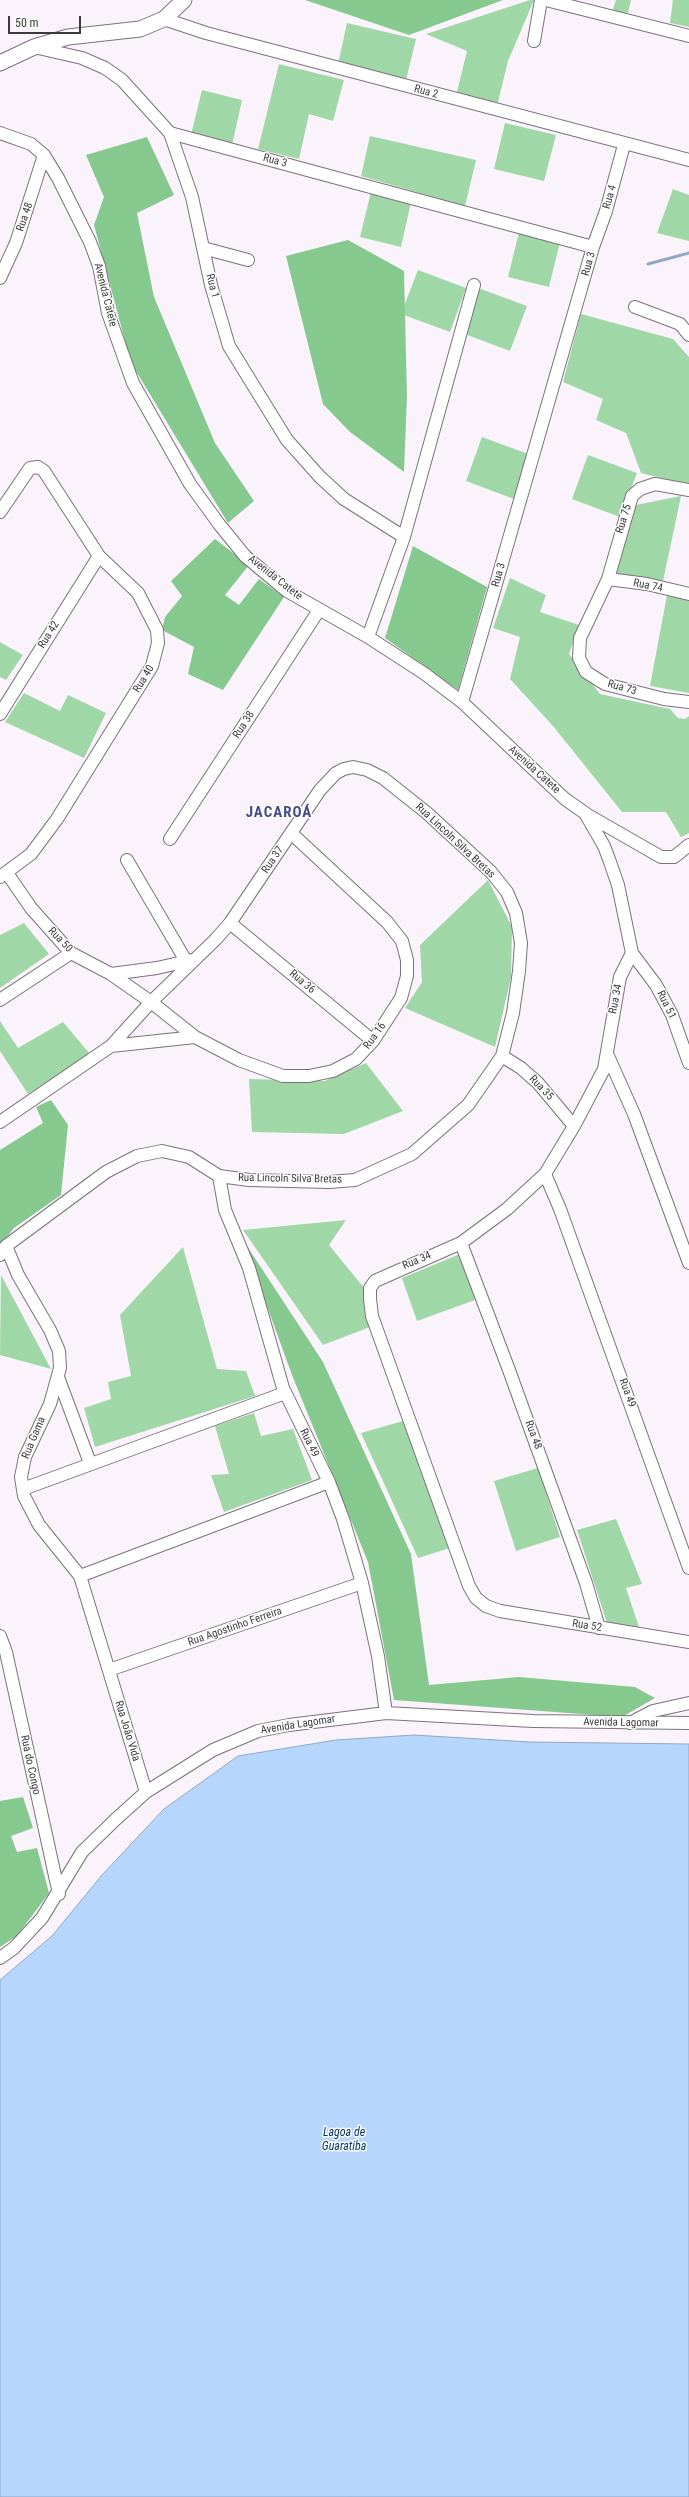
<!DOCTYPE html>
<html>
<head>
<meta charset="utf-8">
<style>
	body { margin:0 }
	#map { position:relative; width:689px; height:2497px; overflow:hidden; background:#fbf3fb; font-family:"Roboto Condensed",sans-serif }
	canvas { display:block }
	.scale { position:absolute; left:8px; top:16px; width:73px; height:18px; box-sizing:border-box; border:2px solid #3d3a3d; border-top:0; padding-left:5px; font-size:12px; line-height:14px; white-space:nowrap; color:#3d3a3d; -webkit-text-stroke:3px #fff; paint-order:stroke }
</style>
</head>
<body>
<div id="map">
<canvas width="689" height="2497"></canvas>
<div class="scale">50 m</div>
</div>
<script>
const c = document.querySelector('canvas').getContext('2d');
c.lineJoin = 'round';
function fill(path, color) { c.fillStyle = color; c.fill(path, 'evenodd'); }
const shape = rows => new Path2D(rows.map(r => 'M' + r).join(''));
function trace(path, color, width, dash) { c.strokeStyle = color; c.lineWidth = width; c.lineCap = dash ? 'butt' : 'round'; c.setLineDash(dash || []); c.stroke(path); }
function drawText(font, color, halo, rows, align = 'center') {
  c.font = font + ' "Roboto Condensed",sans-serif'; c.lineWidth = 3; c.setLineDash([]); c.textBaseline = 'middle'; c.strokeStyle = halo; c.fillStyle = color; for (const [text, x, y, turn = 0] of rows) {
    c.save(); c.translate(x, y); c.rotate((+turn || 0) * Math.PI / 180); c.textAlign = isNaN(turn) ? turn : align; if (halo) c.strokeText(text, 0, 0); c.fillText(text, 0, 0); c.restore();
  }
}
const green = shape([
	[530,0,534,0,508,61,497,106,456,96,467,51,426,34],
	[616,0,631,0,628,13,612,12],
	[673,0,689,0,689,27,670,23],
	[347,23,416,39,406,80,338,64],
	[279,64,344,80,333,121,309,114,299,159,258,149],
	[202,90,242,100,232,145,191,135],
	[505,123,556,135,544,181,494,169],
	[370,136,476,160,465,206,361,176],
	[673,189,689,195,689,241,657,233],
	[371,192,411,202,401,247,360,237],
	[519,232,560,242,549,287,508,277],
	[418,270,466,288,450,332,401,314],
	[478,288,527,306,510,351,462,333],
	[581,314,673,339,689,357,689,485,641,473,626,433,596,420,603,399,563,382],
	[482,437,531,455,514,499,466,481],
	[588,455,637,473,620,517,572,499],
	[681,496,663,581,612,573,636,505],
	[510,578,546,595,540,612,579,625,569,654,600,694,670,709,678,718,685,719,689,716,689,833,681,837,666,812,622,812,553,726,510,679,520,637,493,628],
	[667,595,689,600,689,693,650,686],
	[0,642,23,655,6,680,0,677],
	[24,693,60,711,68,695,106,713,84,758,5,722],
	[488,880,512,927,511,977,495,1047,405,1008,422,982,420,945],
	[24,923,49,954,0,988,0,935],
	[0,1021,18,1048,63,1022,90,1054,28,1094,0,1051],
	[366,1063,403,1111,344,1134,252,1132,249,1079,325,1081],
	[346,1220,329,1245,365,1289,370,1327,323,1345,243,1230],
	[183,1247,217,1369,246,1371,255,1396,95,1447,84,1408,111,1399,108,1382,131,1376,120,1315],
	[460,1254,475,1300,417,1321,402,1278],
	[1,1275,51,1369,0,1355],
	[254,1413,261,1436,293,1429,312,1480,224,1512,211,1475,229,1474,215,1426],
	[403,1421,450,1548,418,1558,361,1433],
	[538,1468,560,1537,516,1551,494,1481],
	[616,1519,642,1584,626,1588,639,1627,607,1623,577,1530]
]);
const forest = shape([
	[305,0,503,0,409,35],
	[147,137,174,195,137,213,154,297,215,443,254,501,228,523,131,363,94,225,104,197,86,155],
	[348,240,404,271,407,396,404,472,350,432,323,404,286,256],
	[215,539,249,565,225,595,239,605,259,579,284,597,223,690,188,674,194,647,162,630,165,617,182,596,171,581],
	[413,546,487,587,458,690,385,638],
	[51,1100,68,1125,61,1195,14,1228,0,1246,0,1150,43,1123,36,1107],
	[243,1240,323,1362,411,1554,429,1685,519,1677,635,1687,655,1698,622,1717,394,1700,368,1562,292,1375],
	[23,1797,33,1828,11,1836,17,1852,37,1848,49,1893,17,1936,0,1947,0,1801]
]);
const water = shape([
	[414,1735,530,1742,689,1744,689,2497,0,2497,0,1980,52,1936,102,1875,164,1809,238,1756,336,1740,414,1735]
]);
const stream = shape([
	[648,264,689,253]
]);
const minor = shape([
	[546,0,689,36],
	[164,19,206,33,689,160],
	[534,41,541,0],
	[34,47,82,58,105,68,122,80,170,133,192,197,211,285,229,346,287,440,320,477,344,499,404,537],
	[0,133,31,144,44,155,58,178,90,242,99,266,108,313,133,383,190,484,219,524,245,556,287,591,368,637,425,674,462,702,565,799,585,813,604,846,610,862,618,885,632,953,656,985,672,1015,689,1063],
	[170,133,593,247,462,702],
	[593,247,606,211,624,145],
	[203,248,248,260],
	[0,278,16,243,44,155],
	[635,307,680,324,689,335],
	[689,490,655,484,640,489,632,496,608,579,580,638,579,658,586,672,605,684,664,699,689,702],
	[0,512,30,468,38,467,44,471,99,556,138,593,157,630,158,643,152,666,57,819,31,854,0,877],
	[608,579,647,584,689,594],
	[368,637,404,537,474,285],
	[0,714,99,556],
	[586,814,661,857,674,857,689,845],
	[170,839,319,610],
	[127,860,186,961],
	[7,873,31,908,71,953,111,974,151,1002,195,1037,239,1060,283,1076,309,1076,333,1071,356,1059,373,1041,401,998,407,976,407,960,402,941,387,922,291,833],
	[230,923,373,1041],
	[632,953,620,977,604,1069,574,1126,545,1174,507,1209,461,1243,375,1281,370,1288,370,1299,372,1316,469,1586,476,1598,486,1606,500,1611,689,1642],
	[111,974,157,968,192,960],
	[0,1000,71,953],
	[111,1046,195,1037],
	[502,1056,521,1068,538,1083,574,1126],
	[608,1056,634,1114,689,1263],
	[0,1122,111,1046,151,1002,216,939,230,923,320,790,336,773,344,769,353,767,367,770,383,778,427,813,491,872,507,892,516,913,521,943,519,971,513,1013,502,1056,468,1105,412,1154,355,1180,329,1182,249,1180,219,1176,189,1157,162,1151,137,1156,106,1172,6,1246,0,1255],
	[545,1174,560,1209,689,1568],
	[219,1176,225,1210,249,1268,283,1388,329,1482,343,1519,362,1583,378,1656,386,1713],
	[461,1243,509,1370,586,1583,599,1628],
	[6,1246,18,1275,50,1330,59,1351,60,1368,50,1404,25,1457,21,1477,24,1496,39,1525,80,1576,146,1792],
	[58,1377,90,1463],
	[23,1489,285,1393],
	[80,1576,329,1482],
	[0,1636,6,1652,59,1894],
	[109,1670,362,1583],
	[630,1723,653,1711,689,1703],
	[0,1958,14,1948,42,1918,82,1852,116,1819,146,1792,213,1750,258,1731,289,1725,386,1713,533,1721,689,1723]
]);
const major = shape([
	[0,63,34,47,68,37,140,29,164,19,184,0]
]);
const streetNames = [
	["Rua 2",426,92,15],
	["Rua 3",275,161,15],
	["Rua 4",610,197,-75],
	["Rua 48",25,217,-71],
	["Rua 3",589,264,-74],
	["Rua 1",212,286,76],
	["Avenida Catete",105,295,76],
	["Rua 75",624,519,-73],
	["Rua 3",499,575,-74],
	["Avenida Catete",275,578,38],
	["Rua 74",648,586,11],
	["Rua 42",49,635,-58],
	["Rua 40",144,679,-59],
	["Rua 73",622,688,16],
	["Rua 38",244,725,-57],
	["Avenida Catete",534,770,42],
	["Rua Lincoln Silva Bretas",455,841,43],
	["Rua 37",273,860,-56],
	["Rua 50",60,940,46],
	["Rua 36",302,982,40],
	["Rua 34",616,999,-79],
	["Rua 51",666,1005,64],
	["Rua 16",375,1036,-54],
	["Rua 35",541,1088,46],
	["Rua Lincoln Silva Bretas",290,1179,1],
	["Rua 34",417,1261,-23],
	["Rua 49",627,1393,70],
	["Rua 48",533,1435,70],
	["Rua Gama",34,1438,-67],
	["Rua 49",309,1443,64],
	["Rua 52",587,1626,9],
	["Rua Agostinho Ferreira",235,1627,-19],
	["Avenida Lagomar",621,1723,1],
	["Avenida Lagomar",298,1725,-9],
	["Rua João Vida",127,1731,73],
	["Rua do Congo",30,1765,78]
];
const waterNames = [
	["Lagoa de",344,2133],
	["Guaratiba",344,2147]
];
const districtNames = [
	["JACAROÁ",279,813]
];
fill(green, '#a0d7a6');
fill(forest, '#86c98e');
fill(water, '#b6d6fd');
trace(water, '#92a7c3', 1);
trace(stream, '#92a7c3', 3);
trace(minor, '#7a737a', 14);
trace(major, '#7a737a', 17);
trace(minor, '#fff', 12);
trace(major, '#fff', 15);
drawText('11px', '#3d3a3d', '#fff', streetNames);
drawText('italic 12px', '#00366d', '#fff', waterNames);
c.letterSpacing = '1px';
drawText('bold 15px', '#454b88', '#fff', districtNames);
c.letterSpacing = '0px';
</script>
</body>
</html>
